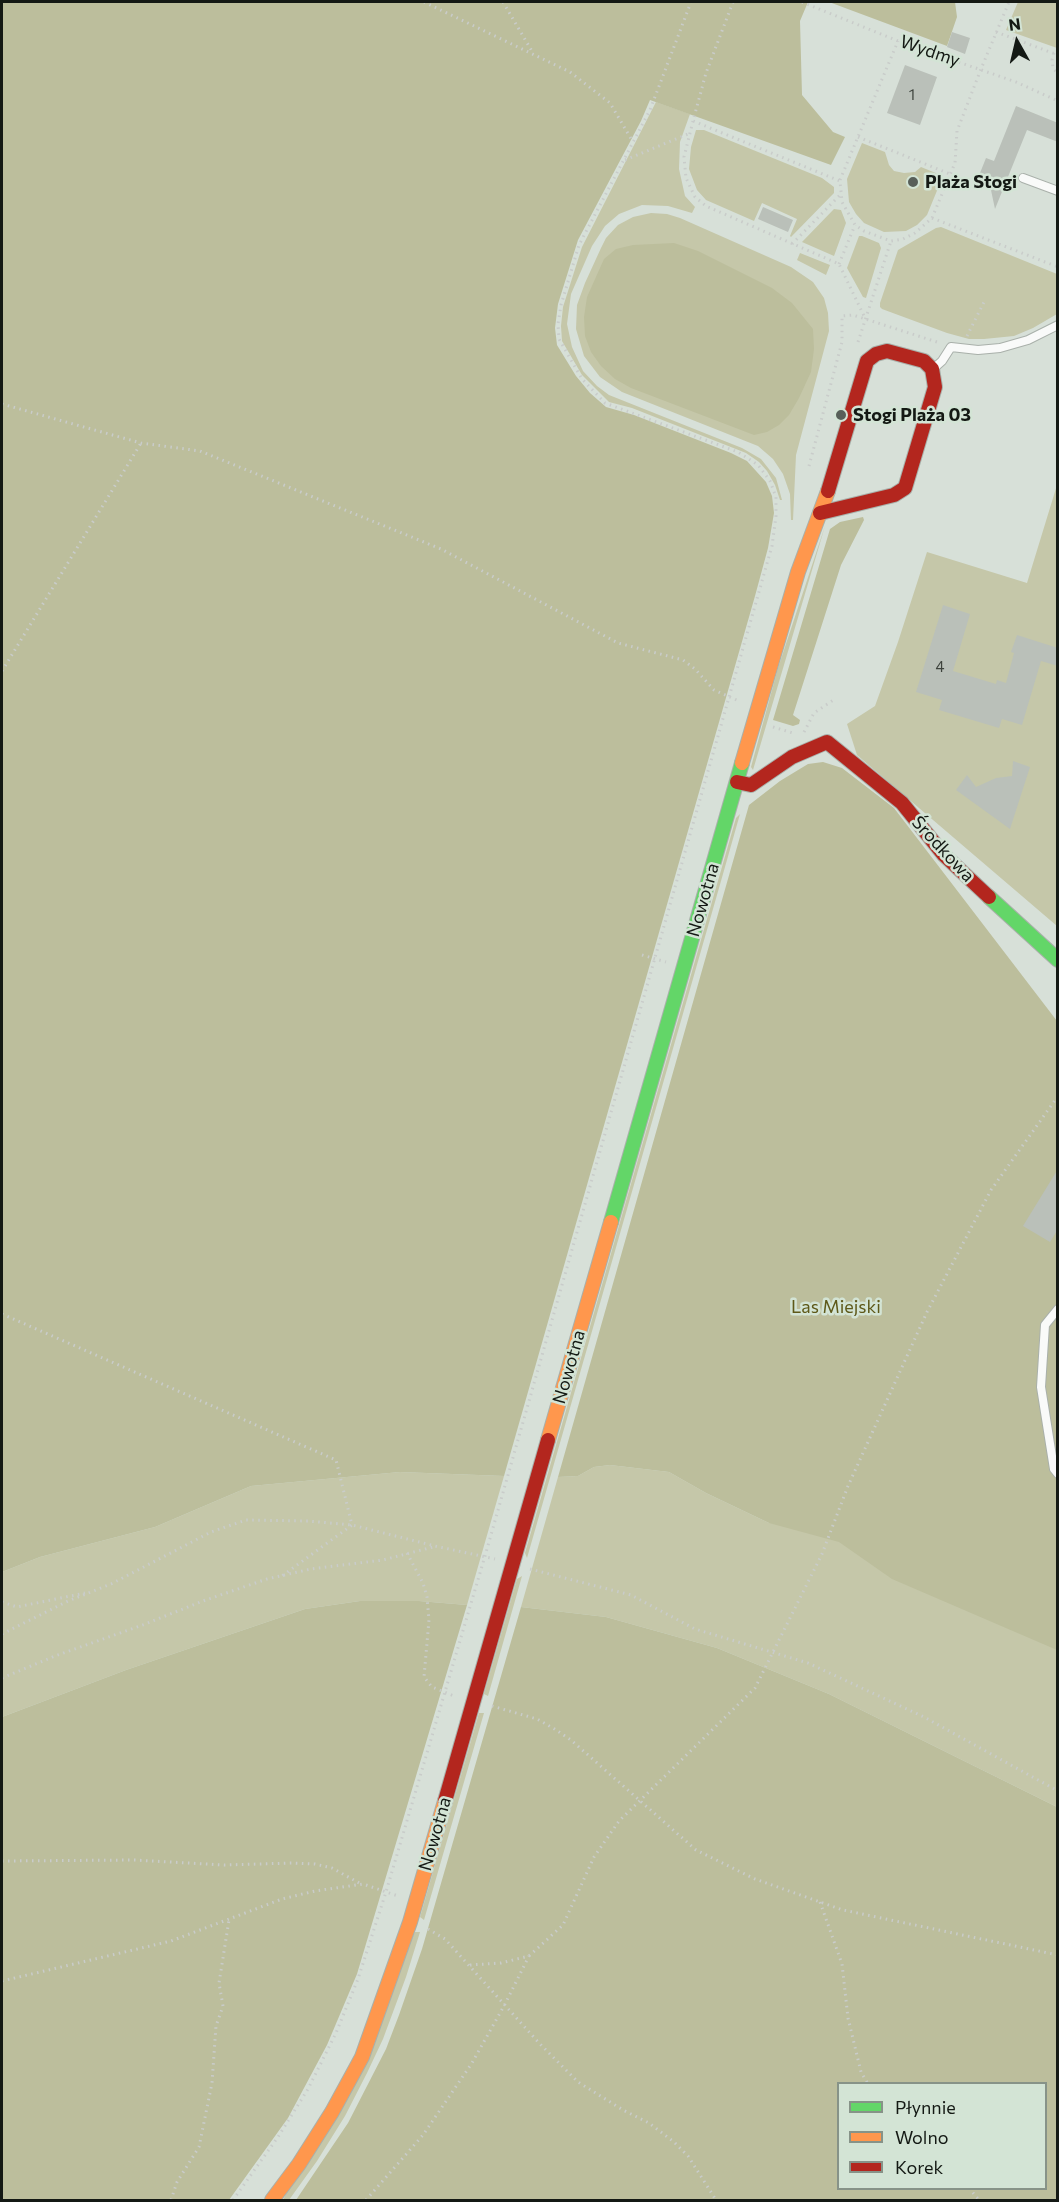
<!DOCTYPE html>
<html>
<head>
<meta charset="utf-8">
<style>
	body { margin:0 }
	#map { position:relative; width:1059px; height:2202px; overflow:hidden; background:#d7e0d8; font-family:Commissioner,sans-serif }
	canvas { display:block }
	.frame { position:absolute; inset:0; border:3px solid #141914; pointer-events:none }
	.legend { position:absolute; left:837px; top:2082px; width:210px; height:108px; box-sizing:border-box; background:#d3e4d5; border:2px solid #879388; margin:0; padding:8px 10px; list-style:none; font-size:18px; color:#141914 }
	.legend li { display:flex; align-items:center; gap:12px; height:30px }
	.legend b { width:30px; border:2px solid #879388 }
	.north { position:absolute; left:987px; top:12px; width:60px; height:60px; -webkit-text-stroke:4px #d3e4d5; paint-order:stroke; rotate:352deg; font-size:16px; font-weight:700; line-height:24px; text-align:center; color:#141914 }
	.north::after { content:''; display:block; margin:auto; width:21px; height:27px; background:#141914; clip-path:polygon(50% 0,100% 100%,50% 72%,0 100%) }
</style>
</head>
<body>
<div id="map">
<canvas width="1059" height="2202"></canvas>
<div class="frame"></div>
<ul class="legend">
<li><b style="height:8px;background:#63d668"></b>Płynnie</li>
<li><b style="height:8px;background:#ff974d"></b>Wolno</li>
<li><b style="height:8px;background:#b3261e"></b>Korek</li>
</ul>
<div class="north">N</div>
</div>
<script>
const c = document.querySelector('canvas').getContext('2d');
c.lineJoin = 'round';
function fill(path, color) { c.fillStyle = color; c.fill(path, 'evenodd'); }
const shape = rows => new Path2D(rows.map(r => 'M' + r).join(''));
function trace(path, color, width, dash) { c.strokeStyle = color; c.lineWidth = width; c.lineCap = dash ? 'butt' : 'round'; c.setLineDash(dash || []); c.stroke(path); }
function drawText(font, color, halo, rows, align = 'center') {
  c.font = font + ' Commissioner,sans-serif'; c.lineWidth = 5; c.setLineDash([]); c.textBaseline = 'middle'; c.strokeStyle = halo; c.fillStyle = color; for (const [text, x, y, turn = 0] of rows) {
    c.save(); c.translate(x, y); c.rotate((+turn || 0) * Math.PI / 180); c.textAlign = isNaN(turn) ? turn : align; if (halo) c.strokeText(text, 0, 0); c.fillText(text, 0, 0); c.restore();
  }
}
const green = shape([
	[1018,2,1057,2,1057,48,1006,30],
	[656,102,690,114,680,142,679,169,685,196,695,207,692,213,668,206,642,205,619,214,605,226,592,246,571,294,567,324,572,347,583,371,597,386,609,395,742,448,761,459,776,478,782,500,780,500,775,485,767,471,759,462,746,453,632,408,609,402,582,375,562,341,561,326,563,307,582,247],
	[696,130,704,130,822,178,834,187,834,193,791,237,790,236,797,219,762,203,754,221,706,200,697,190,689,169,691,147],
	[862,143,885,152,889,165,894,171,904,173,915,172,921,167,943,176,927,215,917,225,906,231,884,232,864,223,856,214,849,202,847,179],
	[834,209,841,210,846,223,834,256,802,242],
	[651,213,667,214,680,218,791,267,813,282,824,298,828,313,829,331,796,455,793,520,791,520,790,494,783,474,773,459,758,446,622,392,600,377,584,356,576,329,577,305,585,283,601,248,606,238,618,225,633,217],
	[941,227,1057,274,1057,314,1033,328,1014,336,984,339,969,339,947,333,882,309,880,307,880,303,898,250,936,228],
	[859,236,862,236,879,243,881,248,866,298,863,297,847,268],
	[800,253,830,265,826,275,797,260],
	[1057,485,1057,926,857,755,847,724,875,706,898,642,927,552,1027,583],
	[825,526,753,770,751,767,778,668],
	[740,814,721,881,527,1558,525,1553,736,818],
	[1057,1129,1057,1807,829,1694,717,1648,606,1617,521,1607,558,1477,578,1476,594,1467,610,1465,669,1472,706,1493,769,1523],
	[400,1472,504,1476,467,1605,419,1601,360,1601,305,1609,126,1670,2,1717,2,1572,40,1557,155,1527,251,1486],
	[522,1576,488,1696,484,1694,517,1579],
	[479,1713,484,1713,424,1920,420,1917],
	[415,1932,420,1932,406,1977,383,2039,367,2073,345,2116,317,2161,289,2200,283,2200]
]);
const forest = shape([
	[2,2,808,2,800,21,802,95,833,132,845,137,831,165,650,100,641,121,578,240,558,304,555,328,557,345,576,376,590,393,606,407,634,415,731,453,747,461,766,482,772,496,774,513,768,548,755,596,504,1476,400,1472,251,1486,155,1527,40,1557,2,1572],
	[829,2,955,2,957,17,947,46],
	[674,243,698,251,772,288,792,303,813,329,814,349,811,372,799,398,789,415,779,425,767,432,754,435,631,388,615,379,601,366,591,352,585,336,584,317,587,297,604,259,616,249,633,245],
	[863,517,864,520,841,565,793,715,800,720,799,724,793,726,773,720,830,529,840,522],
	[823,762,842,768,894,808,1057,1021,1057,1650,892,1579,839,1542,769,1523,706,1493,669,1472,610,1465,594,1467,578,1476,558,1477,749,805,780,781,808,764],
	[360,1601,419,1601,467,1605,357,1974,327,2045,288,2118,229,2200,2,2200,2,1717,126,1670,305,1609],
	[521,1607,606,1617,717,1648,829,1694,1057,1807,1057,2200,296,2200,348,2123,386,2049,399,2015,422,1949],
	[838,2084,1046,2084,1046,2188,838,2188]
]);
const building = shape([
	[952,32,970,38,965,54,947,47],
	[905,65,937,77,920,125,887,113],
	[1016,106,1058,123,1058,142,1027,130,995,209,988,176,980,173,986,158,994,161],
	[763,207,793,220,788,232,758,219],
	[943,605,970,614,953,671,996,684,997,680,1006,683,1014,653,1011,652,1017,635,1058,648,1058,666,1041,661,1022,725,1002,719,999,728,939,710,942,700,916,692],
	[1013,761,1030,767,1010,829,956,790,967,775,976,787,996,778,1012,776],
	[1058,1169,1058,1229,1050,1242,1023,1226]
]);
const path = shape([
	[424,2,570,72,610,103,633,142],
	[503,2,533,53],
	[733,2,706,73,693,121,840,181,842,202,855,225,864,231,891,241,903,239,915,233,932,218,955,163,957,131,981,69,1009,2],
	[802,2,898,41,1016,82,1058,101],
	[996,32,1058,55],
	[1054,53,1052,60,1053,68,1058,74],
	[693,121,684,157,686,178,695,197,706,206,839,264,865,318],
	[858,137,950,174],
	[625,160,688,134],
	[840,180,898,41],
	[932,218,1058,267],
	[792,244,840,195],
	[839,264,855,225],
	[967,336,985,300],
	[858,342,891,241],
	[2,404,141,443,200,451,441,549,618,643,683,660,695,669,714,690,739,701],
	[809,466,842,342,842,316,853,315,940,343],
	[2,671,141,443],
	[773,727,796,734],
	[804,732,814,713,835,699],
	[642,955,666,962],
	[2,1314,336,1460,352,1525,282,1576],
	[407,1553,423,1583,427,1597,429,1620,424,1677,432,1687,454,1696],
	[530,1569,631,1595,695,1629,808,1663,924,1717,1058,1791],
	[2,1602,17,1607,85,1593],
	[2,1634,68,1601,111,1584,211,1532,246,1520,308,1521,352,1525,435,1546,495,1559],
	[2,1678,55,1656,140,1626,203,1601,267,1579,311,1569,383,1560,433,1547],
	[492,1706,537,1719,553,1728,571,1740,696,1850,755,1879,843,1910,1058,1955],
	[2,1861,134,1860,224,1865,293,1863,315,1864,332,1868,361,1884],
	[820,1902,842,1964,848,2018,861,2072,868,2084],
	[428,1929,445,1939,540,2044,578,2082,623,2110,649,2123,674,2142,688,2156,716,2200],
	[470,1965,501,1963,529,1956,563,1925,594,1857,619,1821,755,1688,822,1554,848,1486,927,1312,991,1190,1058,1096],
	[2,1981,171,1941,282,1899,315,1891,363,1884,398,1896],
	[969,2188,979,2200],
	[171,2200,177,2182,199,2147,212,2083,216,2026,223,2006,219,1983,229,1920],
	[233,2200,278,2137,308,2089,336,2033,358,1979,386,1892,485,1556,772,546,776,516,776,497,770,481,758,465,738,452,605,403,582,379,559,339,558,324,561,305,579,245,650,110,691,2],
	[366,2200,423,2135,472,2063,505,2004,529,1956]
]);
const lane = shape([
	[1023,178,1058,191],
	[933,369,942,361,951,347,978,350,1000,348,1028,340,1058,325],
	[1058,1309,1045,1325,1041,1387,1054,1469,1058,1474]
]);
const fast = shape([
	[989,897,1058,960],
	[611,1222,742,763]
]);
const slow = shape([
	[742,763,798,572,828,491],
	[548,1440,611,1222],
	[272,2200,299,2164,332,2112,362,2057,410,1922,445,1801]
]);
const jam = shape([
	[820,513,894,495,905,488,935,387,932,369,924,361,887,351,876,354,867,361,828,491],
	[737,782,751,785,792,757,827,742,902,803,944,855,989,897],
	[445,1801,548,1440]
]);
const markers = [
	[913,182,6,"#585f59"],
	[841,415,6,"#585f59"]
];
const numberNames = [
	["1",912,95],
	["4",940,667]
];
const streetNames = [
	["Wydmy",930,51,19],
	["Środkowa",943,849,47],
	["Nowotna",703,900,-74],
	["Nowotna",569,1367,-74],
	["Nowotna",435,1834,-74]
];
const poiNames = [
	["Plaża Stogi",925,182],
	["Stogi Plaża 03",853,415]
];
const parkNames = [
	["Las Miejski",836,1307]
];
fill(green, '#c5c7a9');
fill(forest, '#bcbe9c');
fill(building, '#bac0b9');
trace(lane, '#a9b0aa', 10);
trace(fast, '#a9b0aa', 16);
trace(slow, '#a9b0aa', 16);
trace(jam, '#a9b0aa', 16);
trace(path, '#c9ccca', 3, [1.5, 4.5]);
trace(lane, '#f9faf9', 8);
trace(fast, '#63d668', 14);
trace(slow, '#ff974d', 14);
trace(jam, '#b3261e', 14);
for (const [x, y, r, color] of markers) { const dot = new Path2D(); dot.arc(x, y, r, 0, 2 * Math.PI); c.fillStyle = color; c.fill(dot); trace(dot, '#d3e4d5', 2); }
drawText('15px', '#3e433d', null, numberNames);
drawText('18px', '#141914', '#d3e4d5', streetNames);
drawText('bold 18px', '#141914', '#d3e4d5', poiNames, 'left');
drawText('18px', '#5e5919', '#d3e4d5', parkNames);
</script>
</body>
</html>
